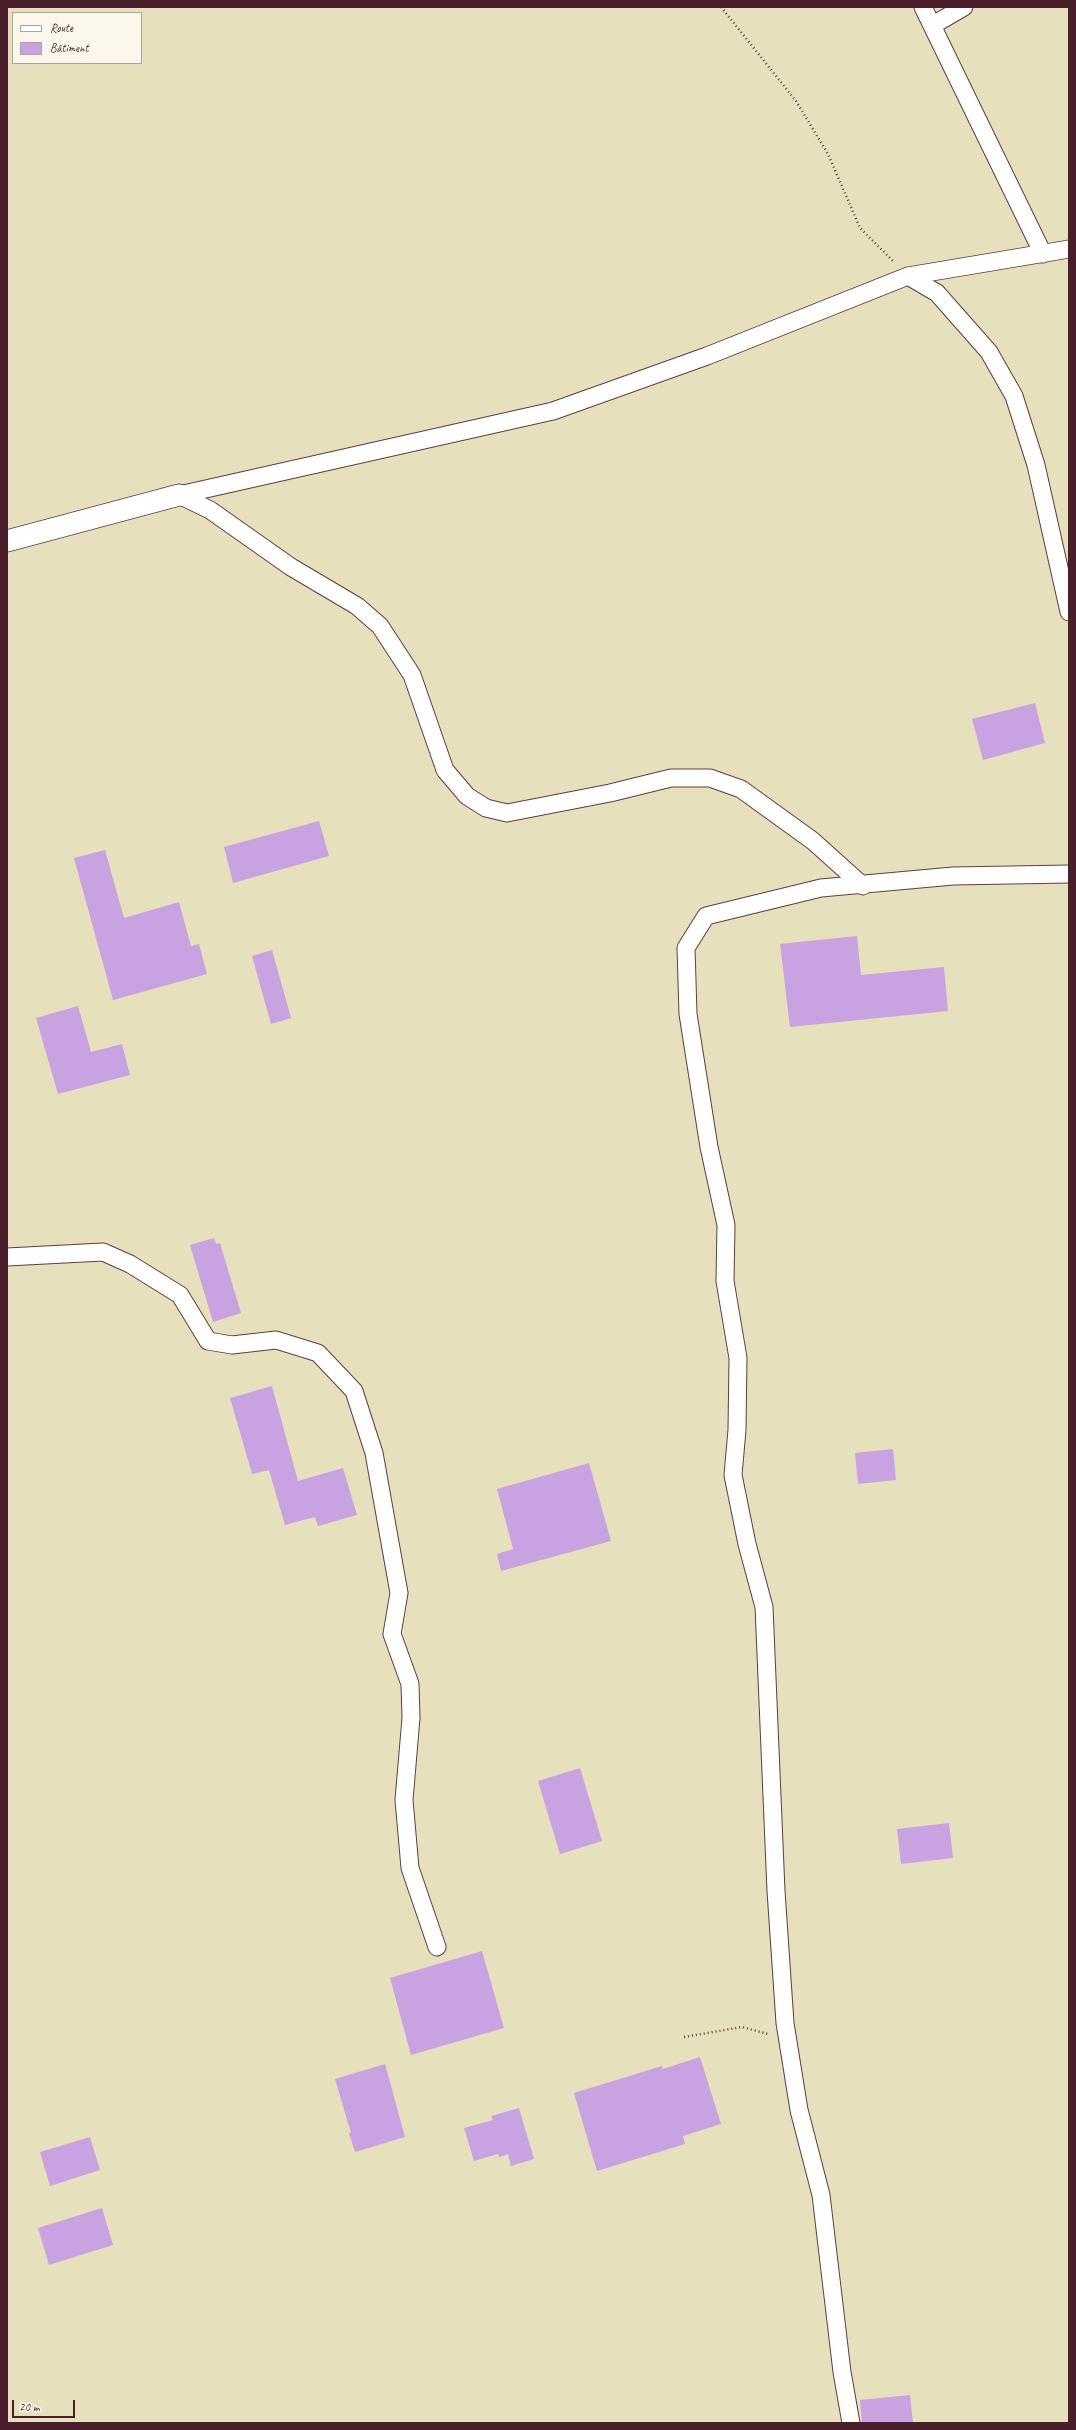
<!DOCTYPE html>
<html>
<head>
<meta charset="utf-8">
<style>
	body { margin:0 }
	#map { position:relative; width:1076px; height:2430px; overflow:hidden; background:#e6e0bd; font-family:Caveat,sans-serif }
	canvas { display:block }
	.frame { position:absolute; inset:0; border:8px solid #4a1f2b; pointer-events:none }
	.legend { position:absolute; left:12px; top:12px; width:130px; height:52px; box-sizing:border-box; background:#fbf7ec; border:1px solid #b4a19f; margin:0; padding:5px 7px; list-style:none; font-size:12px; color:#4a1f2b }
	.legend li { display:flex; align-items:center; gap:8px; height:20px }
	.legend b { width:20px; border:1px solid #b4a19f }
	.scale { position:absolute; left:12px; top:2400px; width:63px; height:18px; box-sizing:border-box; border:2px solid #4a1f2b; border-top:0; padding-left:5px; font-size:12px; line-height:14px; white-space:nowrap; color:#4a1f2b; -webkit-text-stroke:3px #fbf7ec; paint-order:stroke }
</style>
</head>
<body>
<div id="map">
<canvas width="1076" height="2430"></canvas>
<div class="frame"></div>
<ul class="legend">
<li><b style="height:5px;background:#fff"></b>Route</li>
<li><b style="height:11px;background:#c9a2e2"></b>Bâtiment</li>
</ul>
<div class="scale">20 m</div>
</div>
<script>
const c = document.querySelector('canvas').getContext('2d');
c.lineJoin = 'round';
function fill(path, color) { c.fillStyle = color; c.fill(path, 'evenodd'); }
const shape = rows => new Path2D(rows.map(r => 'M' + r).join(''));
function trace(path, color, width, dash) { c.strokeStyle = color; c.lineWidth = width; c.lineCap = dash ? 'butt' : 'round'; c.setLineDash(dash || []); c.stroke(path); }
const building = shape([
	[1035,703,1045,743,983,760,972,719],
	[319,821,329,856,233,883,224,847],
	[105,850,124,918,179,902,191,946,199,944,207,974,113,1000,74,858],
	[857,936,861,975,944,967,948,1011,790,1027,780,944],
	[272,950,291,1018,271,1024,252,956],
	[78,1006,91,1052,122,1044,130,1075,58,1094,36,1018],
	[214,1238,216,1244,220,1243,241,1313,213,1322,190,1245],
	[272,1386,298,1481,343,1468,357,1515,318,1526,315,1517,285,1525,269,1470,252,1474,230,1398],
	[893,1449,896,1480,858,1484,855,1453],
	[589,1463,611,1541,501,1571,497,1554,513,1549,497,1489],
	[580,1768,602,1841,560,1854,538,1781],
	[949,1823,953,1858,901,1864,897,1829],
	[482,1951,504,2028,411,2055,390,1978],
	[700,2057,721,2124,683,2136,685,2144,597,2171,574,2093,662,2066,663,2069],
	[385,2064,405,2137,355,2152,349,2133,351,2133,335,2079],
	[519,2108,534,2159,511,2166,508,2154,499,2157,498,2154,474,2161,464,2128,493,2120,491,2116],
	[90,2137,100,2170,50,2186,40,2152],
	[102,2208,113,2245,49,2265,38,2228],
	[910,2395,913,2423,862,2423,860,2400]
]);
const path = shape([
	[721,7,796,101,828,154,860,228,893,261],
	[684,2037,742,2027,768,2034]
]);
const minor = shape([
	[923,7,1043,254],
	[933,25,964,7],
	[908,276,937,293,989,352,1014,396,1036,465,1069,612],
	[179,495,553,411,707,356,908,276,1069,249],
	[179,495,210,510,291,567,357,606,380,626,412,675,445,770,467,796,486,808,507,813,610,793,671,778,710,778,741,789,813,841,863,886],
	[7,1257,103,1252,130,1264,180,1295,208,1341,232,1345,276,1340,318,1353,354,1391,374,1453,399,1593,392,1634,410,1684,411,1718,404,1800,410,1868,437,1947],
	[851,2423,842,2372,821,2195,799,2110,785,2023,776,1891,764,1607,747,1544,733,1475,737,1430,738,1358,725,1281,726,1225,709,1147,688,1014,686,948,706,916,821,888,953,876,1069,874]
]);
const tertiary = shape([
	[7,541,179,495]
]);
fill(building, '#c9a2e2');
trace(minor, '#613c41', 19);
trace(tertiary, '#613c41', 23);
trace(path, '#613c41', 2.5, [1, 3]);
trace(minor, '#fff', 17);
trace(tertiary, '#fff', 21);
</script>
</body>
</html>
